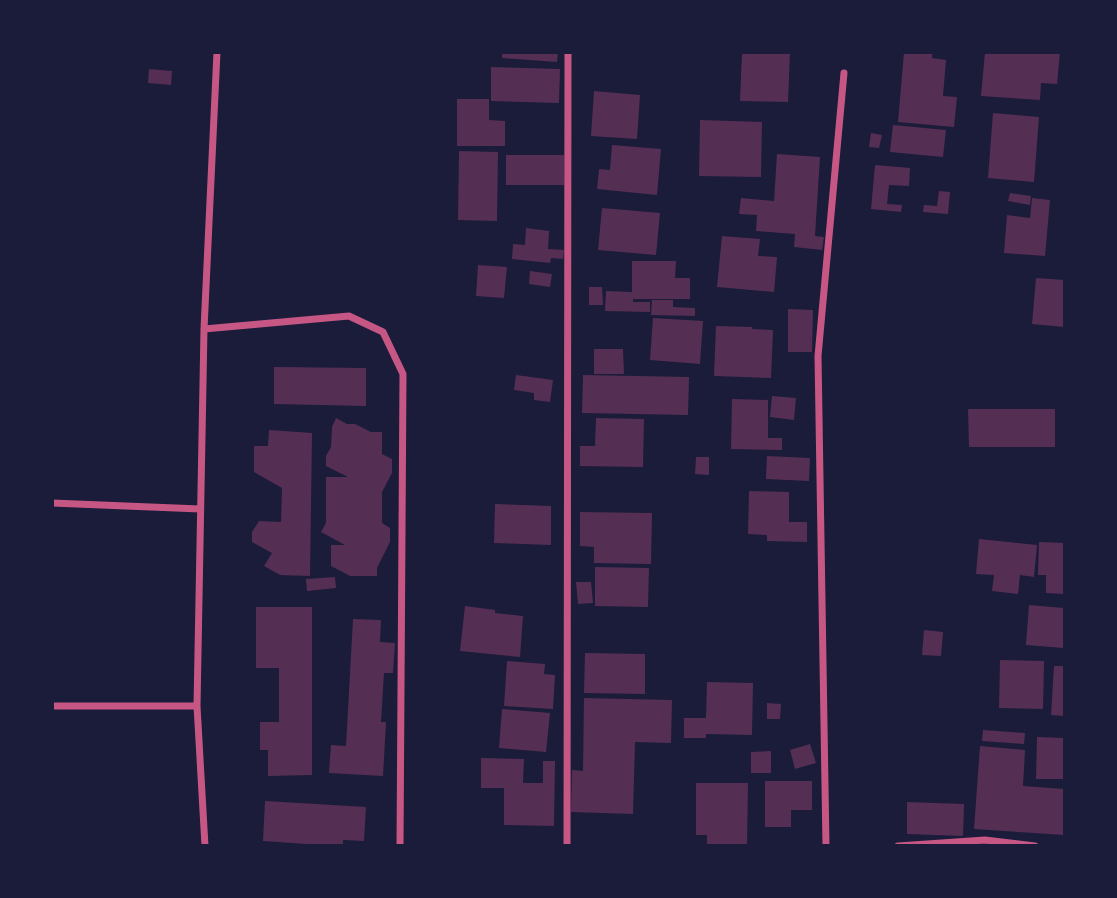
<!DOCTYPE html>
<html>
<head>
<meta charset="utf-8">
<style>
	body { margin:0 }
	#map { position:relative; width:1117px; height:898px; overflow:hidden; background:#1b1b3a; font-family:"Exo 2",sans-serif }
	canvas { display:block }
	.frame { position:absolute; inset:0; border:54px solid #1b1b3a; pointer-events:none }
</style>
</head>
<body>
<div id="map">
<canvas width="1117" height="898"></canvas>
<div class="frame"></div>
</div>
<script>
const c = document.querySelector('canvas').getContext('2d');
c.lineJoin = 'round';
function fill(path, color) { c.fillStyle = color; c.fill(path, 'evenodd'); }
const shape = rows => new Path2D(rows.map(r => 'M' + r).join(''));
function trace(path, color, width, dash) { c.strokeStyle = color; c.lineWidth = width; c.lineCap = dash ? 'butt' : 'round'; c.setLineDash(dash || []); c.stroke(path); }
const building = shape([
	[502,52,558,52,557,62,502,58],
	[755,52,790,52,788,102,740,101,742,54,755,54],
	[904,52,932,52,932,58,946,60,943,96,957,97,954,127,898,122],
	[985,52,1060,52,1057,84,1041,83,1040,100,981,96],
	[491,67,560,69,559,103,491,101],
	[149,69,172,71,171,85,148,83],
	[594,91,640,95,637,139,591,136],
	[457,99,489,99,489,120,505,121,505,146,457,146],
	[993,113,1039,117,1034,182,988,178],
	[700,120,762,122,761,177,699,176],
	[893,125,946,130,943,157,890,152],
	[871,133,882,135,879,148,869,147],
	[612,145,661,149,657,195,597,189,599,169,610,170],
	[459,151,498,152,497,221,458,220],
	[777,154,820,157,815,236,824,237,822,250,794,247,795,234,756,231,757,215,739,214,741,198,774,201],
	[506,155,564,155,564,185,506,185],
	[875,165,910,168,909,186,889,185,887,204,902,205,901,212,871,209],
	[939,191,950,192,948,214,923,212,924,205,937,206],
	[1010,193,1031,196,1030,205,1008,201],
	[1032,198,1050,200,1045,256,1004,253,1007,215,1030,218],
	[602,208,660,213,656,255,598,250],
	[526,228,549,231,548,249,564,250,563,259,551,258,550,263,512,259,513,244,525,245],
	[722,236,760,239,758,256,777,257,774,292,717,287],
	[632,261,676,261,675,278,690,278,690,299,633,299,633,302,650,302,650,312,605,311,606,291,632,292],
	[478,265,507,267,504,298,476,296],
	[530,271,552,274,550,287,529,284],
	[1036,278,1064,280,1064,327,1032,324],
	[589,287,602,287,603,305,589,305],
	[652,300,673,300,673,307,695,308,695,316,651,315],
	[788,309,813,310,812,352,788,352],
	[653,318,703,321,700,364,650,360],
	[716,326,752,327,752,329,773,330,771,378,714,376],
	[594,349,623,349,624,374,594,374],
	[274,367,366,368,366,406,274,404],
	[516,375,553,380,550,402,534,400,534,393,514,390],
	[583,375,689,377,688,415,582,413],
	[772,396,796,398,794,420,770,417],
	[732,399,768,400,768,438,782,438,782,450,731,449],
	[968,409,1055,409,1055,447,969,447],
	[336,418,347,424,355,424,371,432,382,432,382,454,392,459,392,473,382,492,382,523,390,528,390,542,377,568,377,576,350,576,331,566,331,545,345,545,321,532,326,523,326,477,348,477,326,466,326,456,331,447,332,427],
	[596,418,644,419,643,467,580,466,580,446,595,446],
	[269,430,312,433,310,576,280,575,264,566,272,553,252,542,252,532,259,521,281,522,282,488,254,472,254,446,268,446],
	[767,456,810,458,809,481,766,479],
	[696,457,709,457,709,475,695,474],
	[749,491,789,492,789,522,807,522,807,542,767,541,767,535,748,534],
	[495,504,551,506,551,545,494,543],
	[580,512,652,513,651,564,594,563,594,547,580,546],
	[979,539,1037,545,1034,577,1020,575,1018,594,992,591,994,575,976,574],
	[1039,542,1064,543,1064,594,1046,593,1046,575,1038,575],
	[595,567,649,568,648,607,595,606],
	[335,577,336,588,307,591,306,579],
	[576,582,591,582,593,603,578,604],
	[1029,605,1064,608,1064,648,1026,645],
	[465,606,495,610,495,613,523,616,520,657,460,651],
	[256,607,312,607,312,775,268,776,268,750,260,750,260,722,279,722,279,668,256,668],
	[353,619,381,620,380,642,395,643,393,673,384,673,381,722,386,722,383,776,329,773,331,745,346,746],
	[924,630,943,632,941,656,922,655],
	[585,653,645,654,645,694,584,693],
	[1000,660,1044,661,1043,709,999,708],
	[507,661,545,664,544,674,555,675,553,709,504,706],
	[1054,666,1064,666,1064,716,1051,715],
	[707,682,753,683,752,735,706,734,706,738,684,738,684,718,706,718],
	[584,698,672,700,671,743,635,742,633,814,571,812,572,770,583,771],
	[767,703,781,704,780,719,767,719],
	[502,709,550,713,546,752,499,748],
	[983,730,1025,733,1024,744,982,741],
	[1037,737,1064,738,1064,779,1036,779],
	[810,744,816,763,795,769,790,750],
	[980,746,1025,750,1023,786,1064,789,1064,835,974,829],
	[771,751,771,773,751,773,751,752],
	[481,758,524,759,523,783,543,783,543,761,555,761,554,826,504,825,504,788,481,788],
	[765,781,812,781,812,810,791,810,791,827,765,827],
	[696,783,748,783,747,846,707,846,707,835,696,835],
	[265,801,366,807,364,841,343,840,343,846,335,846,263,841],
	[907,802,964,804,963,836,907,834]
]);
const minor = shape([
	[204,329,349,316,383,332,403,374,400,846],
	[52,503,200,509],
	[52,706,197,706],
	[205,846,197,706,204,329,217,52],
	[567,846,568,52],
	[826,846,818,356,844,73],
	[898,846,985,840,1035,846]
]);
fill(building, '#542f53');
trace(minor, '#c65784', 7);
</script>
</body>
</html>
